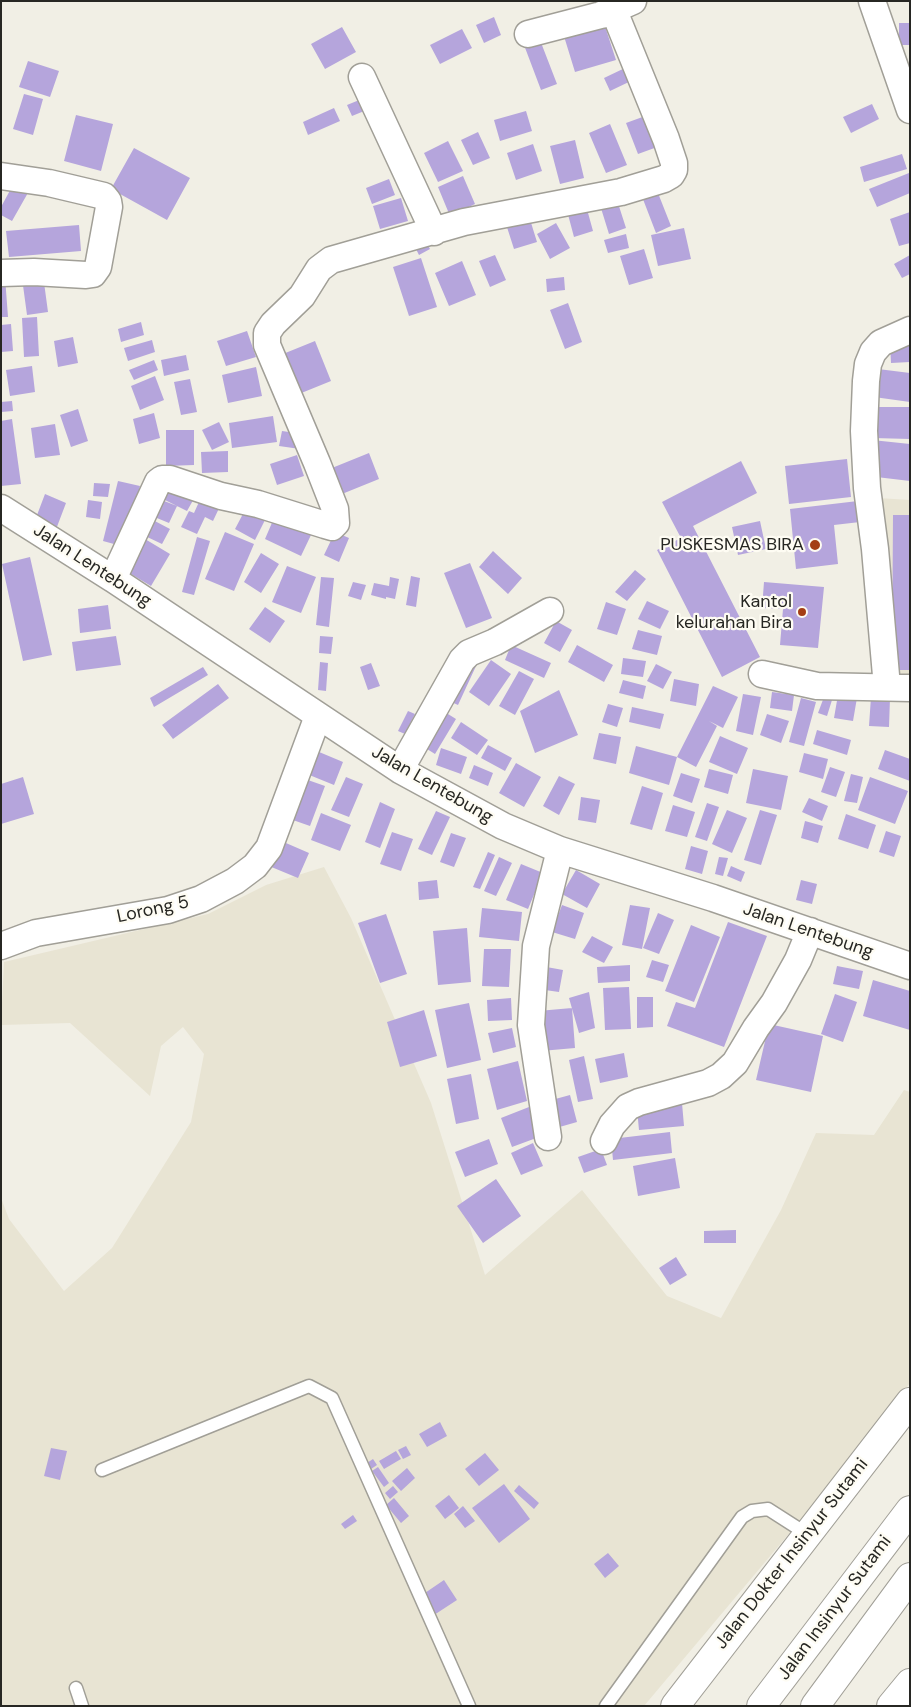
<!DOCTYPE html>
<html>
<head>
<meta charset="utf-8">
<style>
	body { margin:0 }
	#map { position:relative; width:911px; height:1707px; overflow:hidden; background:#f1efe5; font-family:"DM Sans",sans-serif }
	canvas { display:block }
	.frame { position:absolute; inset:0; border:2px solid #272723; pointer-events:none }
</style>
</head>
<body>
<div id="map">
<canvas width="911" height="1707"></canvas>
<div class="frame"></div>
</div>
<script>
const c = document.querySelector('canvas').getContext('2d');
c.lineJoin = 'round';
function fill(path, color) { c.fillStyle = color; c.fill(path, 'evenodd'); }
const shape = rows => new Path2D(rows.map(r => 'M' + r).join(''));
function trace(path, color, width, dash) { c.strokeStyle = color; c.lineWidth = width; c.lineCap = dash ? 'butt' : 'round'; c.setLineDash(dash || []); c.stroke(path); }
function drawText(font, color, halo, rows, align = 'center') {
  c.font = font + ' "DM Sans",sans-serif'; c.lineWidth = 4.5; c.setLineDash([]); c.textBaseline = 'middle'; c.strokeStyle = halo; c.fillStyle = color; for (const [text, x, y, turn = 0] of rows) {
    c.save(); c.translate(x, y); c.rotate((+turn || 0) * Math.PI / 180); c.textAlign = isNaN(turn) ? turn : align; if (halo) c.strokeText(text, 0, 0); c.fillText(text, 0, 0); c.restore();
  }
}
const built = shape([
	[878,498,910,500,910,688,887,687],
	[324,867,351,918,431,1103,485,1275,582,1190,667,1296,721,1318,781,1210,816,1133,874,1135,904,1090,910,1092,910,1383,856,1454,644,1706,1,1706,1,1198,9,1219,64,1291,112,1248,191,1122,204,1054,183,1027,161,1046,150,1096,70,1023,1,1025,4,962,208,914,266,885]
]);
const building = shape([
	[494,17,501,35,484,43,476,25],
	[603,20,616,60,575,72,563,33],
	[899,23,910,23,910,45,899,45],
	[342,27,356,52,325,69,311,44],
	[462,29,472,48,440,64,430,45],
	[540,40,557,84,541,90,524,45],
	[28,61,59,71,50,97,19,87],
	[627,67,633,80,610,91,604,78],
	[24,94,43,99,33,135,13,129],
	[369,96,374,107,352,116,347,105],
	[872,104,879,119,851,133,843,117],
	[334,108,340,121,308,135,303,122],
	[526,111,532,131,500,141,494,120],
	[76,115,113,124,101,171,64,161],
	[648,115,660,146,638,154,626,123],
	[610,124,627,165,606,173,589,133],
	[478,132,490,158,473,165,461,140],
	[575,140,584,178,560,184,550,146],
	[448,141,463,171,438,182,424,153],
	[533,144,542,171,516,180,507,153],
	[134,148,190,178,167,220,111,189],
	[902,154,907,169,864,182,860,167],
	[909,173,910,193,877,207,869,189],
	[463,176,475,204,450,216,438,187],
	[389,179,395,195,372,204,366,188],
	[14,183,29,191,12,221,1,215,1,207],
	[656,188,671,226,656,233,641,194],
	[401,198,408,221,380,229,373,206],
	[617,200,626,228,609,234,600,205],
	[585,202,593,231,574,237,566,207],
	[910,212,910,243,899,246,890,219],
	[528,213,537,242,514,249,505,221],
	[556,223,570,248,550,259,537,234],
	[79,225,81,251,9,257,6,231],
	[684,228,691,259,658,266,651,235],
	[626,234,629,248,608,253,604,240],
	[424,238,430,249,419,255,413,243],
	[644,249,653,278,629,285,620,256],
	[495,255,506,280,490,287,479,261],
	[910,255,910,274,902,278,894,264],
	[421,258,437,307,409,316,393,267],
	[462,261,476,295,449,306,435,273],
	[43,275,48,312,27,315,22,278],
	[1,277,5,277,8,317,1,317],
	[564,277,565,290,547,292,546,279],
	[568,303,582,342,565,349,550,310],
	[37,317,39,356,24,357,22,318],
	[141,322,144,335,121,342,118,329],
	[11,324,13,351,1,352,1,325],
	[247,331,256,357,226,366,217,341],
	[73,337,78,363,58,367,54,341],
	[152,340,155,352,128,361,124,348],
	[910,340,910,362,891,363,890,341],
	[315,341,331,381,294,396,278,356],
	[186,355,189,370,164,376,161,360],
	[154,360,158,370,134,380,129,370],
	[32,366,35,392,10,396,6,370],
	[256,367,262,396,228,403,222,375],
	[878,369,910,373,910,402,874,397],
	[155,376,164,400,140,410,131,386],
	[190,379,197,412,181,415,174,382],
	[12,401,13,411,1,412,1,402],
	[874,407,910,407,910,439,873,438],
	[78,409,88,441,71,447,60,415],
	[154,413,160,438,139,444,133,419],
	[273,416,277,442,232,448,229,423],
	[12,419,21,484,1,486,1,421],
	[219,422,229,442,212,450,202,430],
	[55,424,60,455,35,458,31,428],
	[166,430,194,430,194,465,166,466],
	[282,431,303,434,300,449,279,446],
	[872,440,910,444,910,481,868,476],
	[228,451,228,472,202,473,201,452],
	[369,453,379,479,337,496,327,470],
	[297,455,304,476,277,485,270,464],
	[847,459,851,497,789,504,785,466],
	[741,461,757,493,693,526,760,657,722,677,657,550,681,538,662,502],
	[167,480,196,495,187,511,159,497],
	[118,481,140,486,125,547,103,541],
	[94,483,110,484,108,497,93,496],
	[203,493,222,502,213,521,205,517,197,534,181,527,189,511,194,513],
	[45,494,66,503,55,532,34,523],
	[159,499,177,506,169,523,152,516],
	[88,500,102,502,100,519,86,517],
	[858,501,860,522,834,525,838,564,796,569,790,509],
	[245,510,265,520,255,540,235,529],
	[893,515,910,515,910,670,892,670],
	[274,518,311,535,301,556,265,539],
	[151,519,170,529,162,544,143,535],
	[760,521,766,549,738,555,732,527],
	[225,532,254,544,234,591,205,579],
	[335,532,349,538,339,562,324,555],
	[197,537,210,541,194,595,182,592],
	[145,539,170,554,151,586,126,571],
	[493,551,522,578,508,594,479,567],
	[261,553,279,564,261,593,244,582],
	[30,557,52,655,23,661,2,564],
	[470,563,492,618,466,628,444,573],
	[287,566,316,577,301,613,272,602],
	[635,570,646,579,627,601,615,592],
	[411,576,420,578,416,607,406,605],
	[321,577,334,578,329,627,316,625],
	[390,577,399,579,395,599,386,597,386,599,371,595,374,583,389,586],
	[353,582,366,585,361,600,348,596],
	[764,582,824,587,818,648,780,645,783,609,762,608],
	[647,601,669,611,660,629,638,619],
	[606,602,626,609,617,635,597,629],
	[108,605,111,629,80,633,78,609],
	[265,607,285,621,270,643,249,629],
	[556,621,572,630,560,652,544,643],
	[638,630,662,636,657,655,632,649],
	[116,636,121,665,76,671,72,642],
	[320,636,333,637,331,654,319,653],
	[511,645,551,663,544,678,505,660],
	[577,645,613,665,604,682,568,662],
	[623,658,646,661,643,677,621,674],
	[491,660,511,674,489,706,469,692],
	[466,661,476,666,458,705,447,700],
	[320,662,328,663,326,691,318,690],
	[371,663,380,686,368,690,360,667],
	[656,664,672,672,663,689,647,681],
	[203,667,208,675,154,707,150,698],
	[519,671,534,679,515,715,499,706],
	[674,679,699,684,696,706,670,701],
	[623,680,646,686,643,699,619,693],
	[218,684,229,698,173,739,162,725],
	[713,686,738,697,723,728,709,721,717,726,696,767,677,757],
	[839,689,858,692,853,721,834,718],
	[559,690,578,735,535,753,520,711],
	[772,692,794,695,792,711,770,708],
	[743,694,761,697,753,735,736,731],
	[824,697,832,700,827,716,818,713],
	[871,697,890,698,889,727,869,726],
	[801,698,816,702,804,746,789,742],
	[608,704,623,708,617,727,602,722],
	[632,707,664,714,660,729,629,722],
	[440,709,456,719,435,754,419,744],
	[408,711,415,714,405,734,398,731],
	[767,714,789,721,781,743,760,735],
	[461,722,488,740,477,755,451,738],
	[817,730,851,740,847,755,813,744],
	[599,733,621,737,616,764,593,759],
	[720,736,748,748,737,774,709,762],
	[488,745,512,758,505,771,481,758],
	[636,746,677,757,669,785,629,773],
	[441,748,467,757,461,774,436,765],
	[312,749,343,762,334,785,302,772],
	[885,750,910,759,910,781,878,769],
	[804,753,828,759,823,779,799,772],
	[516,763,541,777,524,807,499,793],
	[474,765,493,773,488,786,469,778],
	[830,767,845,772,836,797,821,792],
	[709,769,733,775,728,794,704,787],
	[753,769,788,776,781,810,746,803],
	[681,773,700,779,692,803,673,796],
	[851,774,863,777,857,803,844,801],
	[559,776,575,784,559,815,543,806],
	[23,777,34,814,1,824,1,784],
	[346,777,363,784,349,817,331,810],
	[870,777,908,791,895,824,858,810],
	[305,779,325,786,310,826,290,819],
	[642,786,663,793,652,830,630,824],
	[581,797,600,800,596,823,578,820],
	[809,798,828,806,822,821,802,812],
	[380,802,395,809,380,848,365,842],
	[707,803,719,807,707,841,695,837],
	[673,805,695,812,687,837,665,831],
	[727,810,747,818,732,853,712,844],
	[760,810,777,815,761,865,744,860],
	[436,811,450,817,432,855,418,849],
	[321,813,351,825,340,851,311,840],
	[846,814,876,825,868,849,838,839],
	[805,821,823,826,818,843,801,838],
	[886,831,901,836,894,857,879,852],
	[392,832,413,839,401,871,380,864],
	[451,833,466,838,454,867,440,862],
	[279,840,309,853,298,878,269,866],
	[691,846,708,851,702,874,685,869],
	[488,852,495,855,480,889,473,887],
	[499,857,512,863,496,896,484,891],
	[719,857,728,858,723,876,715,874],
	[521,864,543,873,528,909,506,900],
	[731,866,745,872,741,882,727,876],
	[576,870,600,884,587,908,562,894],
	[437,880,439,898,419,900,418,882],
	[801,880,817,884,812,904,796,900],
	[562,905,584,913,575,939,552,932],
	[630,905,650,908,642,949,622,945],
	[482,908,522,912,519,941,479,937],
	[658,913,674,920,659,954,643,948],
	[386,914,407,974,380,983,358,923],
	[728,922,767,936,724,1047,667,1026,676,1002,695,1008],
	[691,925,720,937,694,1002,665,991],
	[467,928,471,982,438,985,433,931],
	[592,936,613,947,604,963,582,952],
	[484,949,511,949,509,987,482,986],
	[652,960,669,965,663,982,646,977],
	[630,965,630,981,598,983,597,967],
	[541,966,563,970,559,992,538,989],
	[837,966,863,971,859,989,833,984],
	[873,980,910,991,910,1030,863,1016],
	[629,987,631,1029,605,1030,603,988],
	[589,992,595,1028,579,1033,569,998],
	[835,994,857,1002,843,1042,821,1034],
	[637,997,653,997,653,1027,637,1028],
	[511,998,512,1020,488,1021,487,1000],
	[469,1003,481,1060,447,1068,435,1010],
	[572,1008,575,1048,541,1051,538,1011],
	[424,1010,437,1056,400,1067,387,1022],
	[769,1024,823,1036,811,1092,756,1080],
	[512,1028,516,1047,493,1053,488,1033],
	[624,1053,628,1077,600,1083,595,1059],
	[584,1056,593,1099,578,1102,569,1060],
	[518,1061,527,1101,497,1110,487,1069],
	[471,1074,479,1119,456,1124,447,1079],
	[570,1095,577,1122,556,1128,548,1101],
	[682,1103,684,1126,639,1130,637,1109],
	[529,1107,539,1137,512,1147,501,1118],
	[670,1132,672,1153,613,1160,611,1139],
	[489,1139,498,1164,465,1177,455,1152],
	[533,1143,543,1166,521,1175,511,1153],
	[601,1149,607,1165,584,1173,578,1157],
	[675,1158,680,1188,638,1196,633,1166],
	[496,1179,521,1216,483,1243,457,1206],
	[736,1230,736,1243,704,1243,704,1231],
	[676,1257,687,1275,670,1285,659,1268],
	[440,1422,447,1436,427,1447,419,1434],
	[406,1446,411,1455,403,1459,398,1450],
	[51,1448,67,1451,60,1480,44,1476],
	[396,1451,401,1459,384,1469,379,1461],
	[485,1453,499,1470,479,1486,465,1469],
	[373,1459,377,1465,371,1469,367,1463],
	[378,1467,389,1483,384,1487,372,1471],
	[407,1468,415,1478,401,1491,392,1481],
	[504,1484,530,1519,499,1543,472,1508],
	[519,1485,539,1503,534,1509,514,1491],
	[393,1486,398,1492,390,1499,385,1493],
	[449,1495,459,1508,445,1519,435,1506],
	[394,1498,409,1516,401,1523,386,1505],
	[463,1506,475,1521,465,1528,454,1514],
	[353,1515,357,1521,345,1529,341,1524],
	[608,1553,619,1566,605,1578,594,1564],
	[444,1580,457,1600,434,1615,422,1595]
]);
const service = shape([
	[102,1470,309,1386,332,1398,469,1706],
	[76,1688,82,1706],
	[606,1706,742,1517,752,1511,768,1509,807,1534]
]);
const minor = shape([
	[872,1,910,110],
	[528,34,601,15,633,1],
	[362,77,434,232],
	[1,176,49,183,104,196,108,201,109,207,98,267,93,274,86,275,34,272,1,273],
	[1,508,113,579,400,770,503,826,560,850,713,898,910,966],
	[113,579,158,482,162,479,170,479,221,496,258,504,325,525,332,527,336,523,335,509,317,463,267,345,267,333,273,324,302,296,319,269,331,260,464,222,621,192,664,179,671,175,674,170,674,163,666,139,614,11],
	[762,674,817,686,910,688],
	[887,687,875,549,867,488,864,431,866,381,868,364,873,352,881,343,910,330],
	[400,770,462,660,469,653,495,642,550,611],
	[1,946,36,933,168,910,201,899,235,881,255,866,269,848,318,716],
	[548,1137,531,1025,536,946,560,850],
	[604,1141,612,1125,628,1107,639,1102,708,1083,721,1076,735,1063,756,1028,774,1003,798,960,810,931]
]);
const tertiary = shape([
	[675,1706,910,1402],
	[891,1706,910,1683]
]);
const motorway = shape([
	[761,1706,910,1510],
	[815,1706,910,1577]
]);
const markers = [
	[815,545,6,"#a43e15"],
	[802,612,5,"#a43e15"]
];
const poiNames = [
	["PUSKESMAS BIRA",804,545],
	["Kantol",792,602],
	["kelurahan Bira",792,623]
];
const streetNames = [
	["Jalan Lentebung",92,566,33],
	["Jalan Lentebung",432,785,30],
	["Lorong 5",153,910,-12],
	["Jalan Lentebung",808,931,19],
	["Jalan Dokter Insinyur Sutami",792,1554,-52],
	["Jalan Insinyur Sutami",835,1608,-53]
];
fill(built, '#e8e4d3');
fill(building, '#b5a5dc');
trace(service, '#a19f97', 15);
trace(minor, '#a19f97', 29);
trace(tertiary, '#a19f97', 30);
trace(motorway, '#a19f97', 30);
trace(service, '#fff', 12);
trace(minor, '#fff', 26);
trace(tertiary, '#fff', 28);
trace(motorway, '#fff', 28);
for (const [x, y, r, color] of markers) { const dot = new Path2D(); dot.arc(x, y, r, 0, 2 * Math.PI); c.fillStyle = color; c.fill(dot); trace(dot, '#fefcf3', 2); }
drawText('18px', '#272723', '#fefcf3', poiNames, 'right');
drawText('18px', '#272723', '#fefcf3', streetNames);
</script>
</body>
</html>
